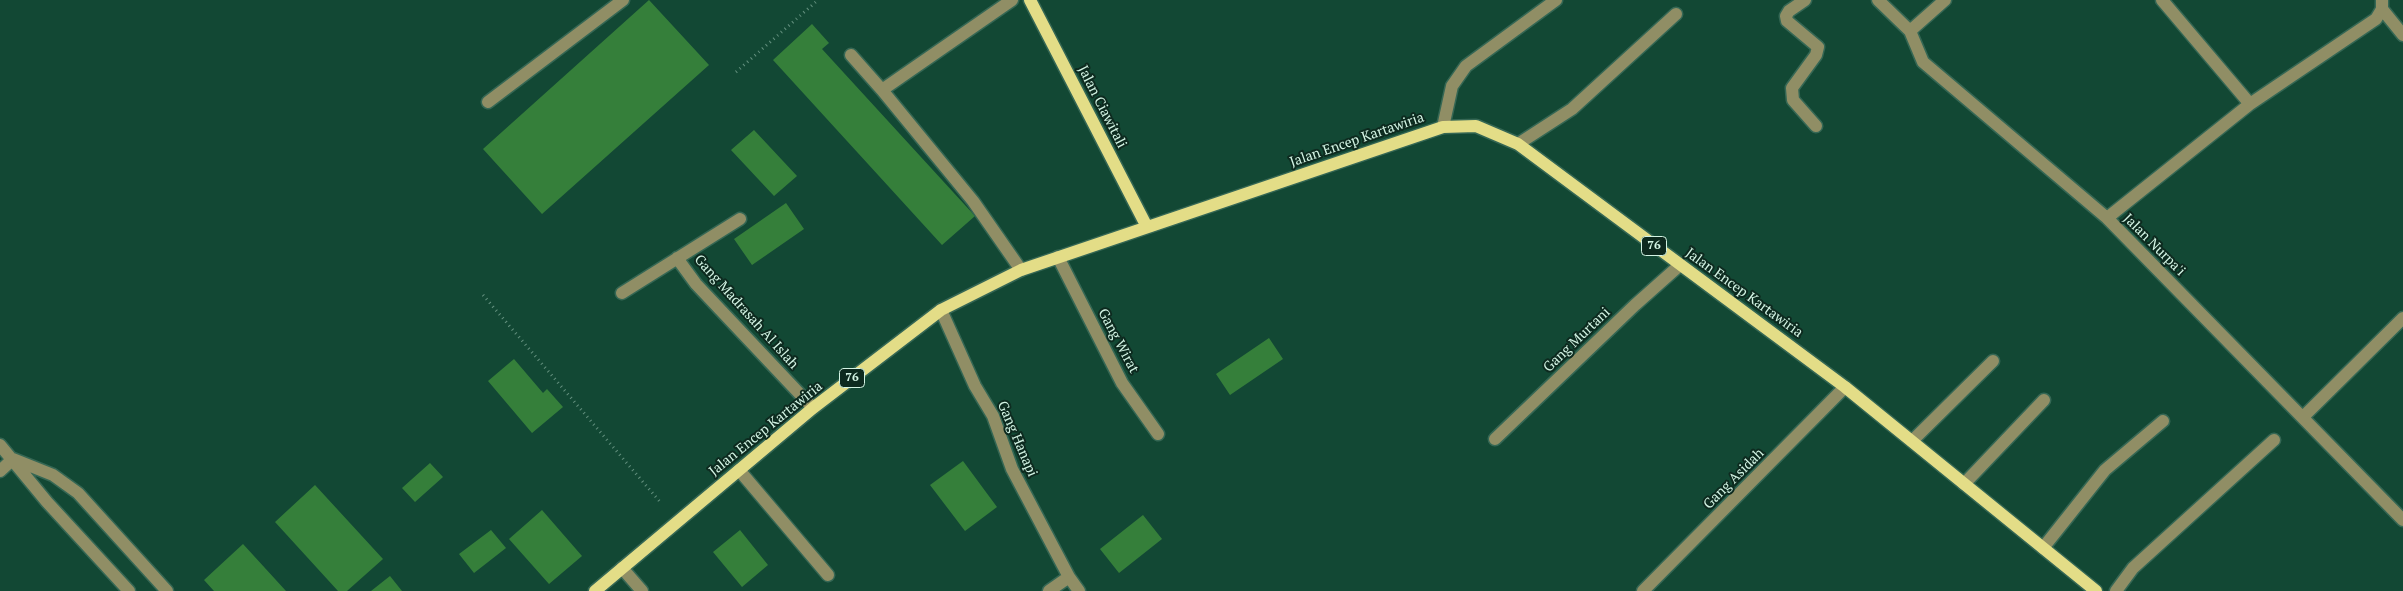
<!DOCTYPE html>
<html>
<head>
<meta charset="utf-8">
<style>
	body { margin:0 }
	canvas { display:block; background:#124834 }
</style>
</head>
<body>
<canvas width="2403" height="591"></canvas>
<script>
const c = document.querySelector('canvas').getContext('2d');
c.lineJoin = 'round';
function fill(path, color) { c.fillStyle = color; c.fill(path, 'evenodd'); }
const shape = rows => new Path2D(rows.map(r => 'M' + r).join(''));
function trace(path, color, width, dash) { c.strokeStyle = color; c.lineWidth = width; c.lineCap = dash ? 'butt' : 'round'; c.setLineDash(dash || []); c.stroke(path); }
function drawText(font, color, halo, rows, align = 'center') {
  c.font = font + ' "PT Serif",serif'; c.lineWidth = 4; c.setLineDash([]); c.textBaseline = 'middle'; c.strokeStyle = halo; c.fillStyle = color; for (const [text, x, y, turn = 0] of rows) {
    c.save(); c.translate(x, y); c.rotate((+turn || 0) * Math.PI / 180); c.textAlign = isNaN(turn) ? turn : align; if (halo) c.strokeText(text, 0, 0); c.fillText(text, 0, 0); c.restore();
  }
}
const building = shape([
	[649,0,709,65,542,214,483,149],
	[812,24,829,43,822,49,975,216,942,245,773,60],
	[754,130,797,176,774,196,731,150],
	[786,203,804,229,752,265,734,239],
	[1269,338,1283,359,1230,395,1216,374],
	[514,359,543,393,547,389,563,407,532,433,488,381],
	[963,461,997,507,965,531,930,485],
	[430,463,443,477,415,502,402,488],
	[315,485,383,559,347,591,338,591,275,522],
	[542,510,582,556,549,584,509,539],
	[1143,515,1162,539,1119,573,1100,549],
	[491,530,506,548,474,573,459,554],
	[740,530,768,565,742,587,713,552],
	[243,544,286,591,214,591,204,580],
	[390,576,402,591,371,591]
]);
const path = shape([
	[736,72,818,0],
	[483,295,661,503]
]);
const minor = shape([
	[1805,0,1789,11,1786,16,1787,21,1818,47,1816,55,1792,88,1793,100,1816,126],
	[1878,0,1910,31,1923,62,2107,218,2403,520],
	[2162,0,2250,104],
	[2382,9,2403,35],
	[1910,31,1945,0],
	[851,55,882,90,973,201,1021,270],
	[882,90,1012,0],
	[488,102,623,0],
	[1443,127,1452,86,1466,66,1556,0],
	[1518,144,1572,109,1676,14],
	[2107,218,2250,104,2376,19,2382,9,2382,0],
	[1058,257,1122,383,1158,434],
	[677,258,696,284,813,408],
	[622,293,740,219],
	[941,310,975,386,993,416,1012,469,1069,577,1079,591],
	[2303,417,2403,318],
	[1495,439,1635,305,1680,265],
	[1912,441,1993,361],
	[0,445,47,502,129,591],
	[13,459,53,475,78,493,167,591],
	[739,470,828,575],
	[0,471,13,459],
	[1964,484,2044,400],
	[2043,548,2105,470,2163,421],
	[622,568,642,591],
	[1049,591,1069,577],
	[1643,591,1845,387],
	[2116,591,2133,568,2274,440]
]);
const major = shape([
	[1030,0,1147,227],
	[595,591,813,408,941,310,1021,270,1443,127,1476,126,1518,144,1845,387,2096,591]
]);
const shields = [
	[1654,246,25],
	[852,378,25]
];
const shieldNames = [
	["76",1654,246],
	["76",852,378]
];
const streetNames = [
	["Jalan Ciawitali",1102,107,63],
	["Jalan Encep Kartawiria",1357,140,-19],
	["Jalan Nurpa'i",2154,245,45],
	["Jalan Encep Kartawiria",1744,293,36],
	["Gang Madrasah Al Islah",746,312,48],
	["Gang Murtani",1577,340,-44],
	["Gang Wirat",1118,341,62],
	["Jalan Encep Kartawiria",766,429,-39],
	["Gang Hanapi",1017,439,67],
	["Gang Asidah",1734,479,-45]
];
fill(building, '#357f3a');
trace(minor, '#356754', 15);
trace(major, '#356754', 15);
trace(path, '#63907e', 3, [1, 4]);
trace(minor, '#908e65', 12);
trace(major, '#e3dd87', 12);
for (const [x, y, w] of shields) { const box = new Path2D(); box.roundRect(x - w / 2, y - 9.5, w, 19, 4); c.fillStyle = '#0d2a1f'; c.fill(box); trace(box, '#d3f4e4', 1); }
drawText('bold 12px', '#d3f4e4', null, shieldNames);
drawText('14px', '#d3f4e4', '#0d2a1f', streetNames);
</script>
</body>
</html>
